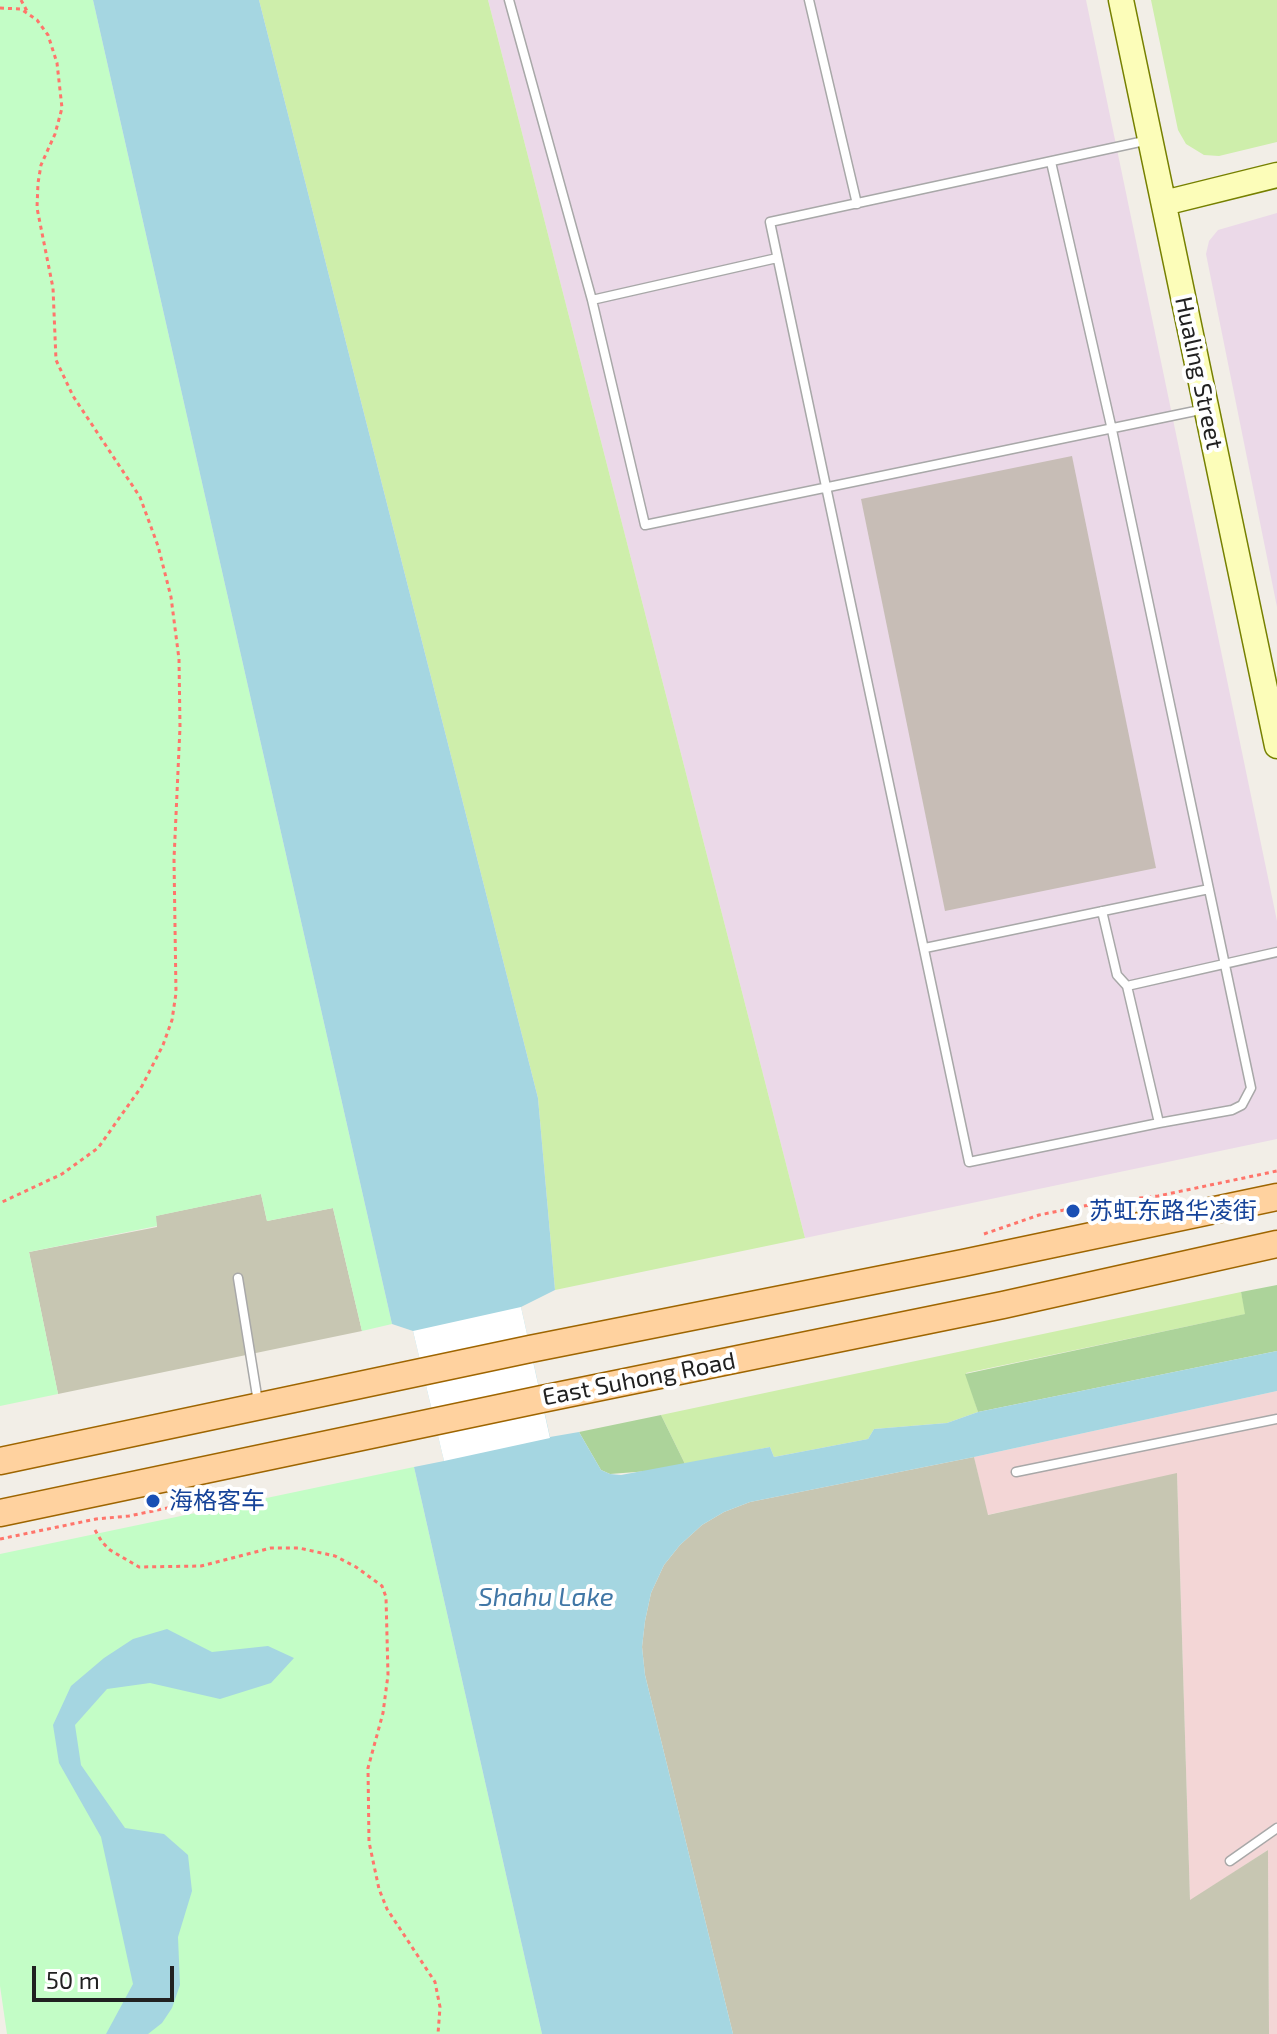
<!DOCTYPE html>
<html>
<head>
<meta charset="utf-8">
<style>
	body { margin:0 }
	#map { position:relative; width:1277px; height:2034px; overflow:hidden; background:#f2eee7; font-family:"Exo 2",sans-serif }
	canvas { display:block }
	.scale { position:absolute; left:32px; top:1966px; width:142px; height:36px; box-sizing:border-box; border:4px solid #212121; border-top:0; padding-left:10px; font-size:24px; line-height:28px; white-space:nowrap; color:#212121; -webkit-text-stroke:6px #fff; paint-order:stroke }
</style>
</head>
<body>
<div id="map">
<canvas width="1277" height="2034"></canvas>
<div class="scale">50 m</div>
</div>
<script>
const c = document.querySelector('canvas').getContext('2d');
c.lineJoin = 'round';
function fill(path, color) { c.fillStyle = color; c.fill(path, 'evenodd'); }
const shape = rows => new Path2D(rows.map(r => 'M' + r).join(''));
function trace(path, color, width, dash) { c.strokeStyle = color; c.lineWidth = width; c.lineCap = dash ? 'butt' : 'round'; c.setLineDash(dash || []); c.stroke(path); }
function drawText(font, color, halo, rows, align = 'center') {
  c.font = font + ' "Exo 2","Noto Sans SC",sans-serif'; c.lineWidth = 8; c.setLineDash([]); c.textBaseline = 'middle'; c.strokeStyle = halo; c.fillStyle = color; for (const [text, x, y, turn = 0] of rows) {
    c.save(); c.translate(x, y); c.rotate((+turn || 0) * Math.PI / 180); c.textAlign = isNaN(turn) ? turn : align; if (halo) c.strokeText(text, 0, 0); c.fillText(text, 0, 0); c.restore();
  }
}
const commercial = shape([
	[1277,1391,1277,2034,1269,2034,1268,1850,1190,1901,1177,1474,987,1515,974,1457]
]);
const industrial = shape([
	[488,0,1086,0,1277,921,1277,1139,805,1238],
	[1277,213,1277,607,1206,254,1209,241,1218,230]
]);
const construction = shape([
	[261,1194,267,1221,333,1208,362,1331,58,1394,29,1252,157,1227,155,1216],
	[974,1457,988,1515,1177,1473,1190,1900,1268,1850,1269,2034,733,2034,645,1675,642,1647,645,1621,651,1593,664,1565,680,1545,702,1525,724,1512,750,1502]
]);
const grass = shape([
	[259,0,488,0,805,1238,555,1290,538,1098],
	[1151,0,1277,0,1277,142,1219,156,1204,155,1186,144,1178,130],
	[1241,1292,1246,1314,966,1373,978,1412,947,1423,874,1429,868,1439,774,1457,770,1447,685,1464,661,1415]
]);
const forest = shape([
	[1277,1285,1277,1351,978,1412,965,1374,1245,1314,1241,1292],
	[661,1415,685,1464,649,1471,610,1474,601,1470,579,1432]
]);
const park = shape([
	[0,0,93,0,392,1324,362,1331,333,1208,267,1221,261,1194,156,1216,157,1226,29,1252,58,1394,0,1406],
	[414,1467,542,2034,7,2034,0,1986,0,1554]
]);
const water = shape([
	[93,0,259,0,538,1098,555,1290,521,1307,550,1437,579,1432,601,1470,610,1474,621,1475,770,1447,774,1457,868,1439,874,1429,947,1423,978,1412,1277,1351,1277,1391,974,1457,750,1502,724,1512,702,1525,680,1545,664,1565,651,1593,645,1621,642,1647,645,1675,733,2034,542,2034,414,1467,444,1461,413,1331,392,1324],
	[167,1629,212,1652,268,1646,294,1658,271,1683,220,1699,150,1683,107,1689,75,1725,81,1765,125,1828,164,1834,188,1855,192,1891,178,1937,180,1985,172,2008,162,2023,148,2034,106,2034,133,1984,101,1837,59,1763,53,1725,71,1686,104,1658,133,1639]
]);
const pier = shape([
	[521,1307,550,1438,444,1461,413,1331]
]);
const building = shape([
	[1072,456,1156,868,945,911,861,499]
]);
const path = shape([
	[21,0,28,13],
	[0,8,21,9,37,20,48,35,57,63,62,108,55,134,41,165,38,183,37,208,53,288,56,360,73,396,140,497,158,546,171,597,179,659,180,727,174,859,176,993,172,1020,163,1045,142,1086,98,1148,62,1174,0,1203],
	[984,1234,1039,1215,1104,1202,1158,1196,1277,1171],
	[95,1530,102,1542,110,1550,139,1567,201,1566,271,1548,299,1548,335,1556,356,1567,382,1586,386,1597,388,1675,383,1713,368,1768,369,1842,379,1889,387,1909,435,1982,440,2007,438,2034],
	[0,1539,96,1519,129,1516,182,1505,230,1489]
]);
const lane = shape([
	[509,0,592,300,645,525,1205,409],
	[809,0,857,204],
	[1051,162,1112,430,1251,1088,1242,1105,1232,1110,1159,1123,969,1162,770,222,1149,140],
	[592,300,777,258],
	[1102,911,1117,975,1127,986,1159,1123],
	[925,948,1209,889],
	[1127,986,1277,952],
	[238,1278,258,1402],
	[1016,1472,1277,1419],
	[1230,1861,1277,1828]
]);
const secondary = shape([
	[1121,0,1277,746],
	[1164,203,1277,175]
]);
const primary = shape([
	[0,1461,530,1349,963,1263,1277,1197],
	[0,1513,542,1399,1003,1305,1277,1244]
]);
const markers = [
	[1073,1211,8,"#1a4fb4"],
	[153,1501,8,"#1a4fb4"]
];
const streetNames = [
	["Hualing Street",1199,373,78],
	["East Suhong Road",639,1379,-11]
];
const transitNames = [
	["苏虹东路华凌街",1089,1211],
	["海格客车",169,1501]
];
const waterNames = [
	["Shahu Lake",546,1597]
];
fill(commercial, '#f3d6d6');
fill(industrial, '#ebd9e8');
fill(construction, '#c7c6b2');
fill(grass, '#ceeeab');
fill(forest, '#acd39a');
fill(park, '#c3fdc6');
fill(water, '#a5d6e1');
fill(pier, '#fff');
fill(building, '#c7bdb6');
trace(lane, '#a8a8a8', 11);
trace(secondary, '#768000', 27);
trace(primary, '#9e6500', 29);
trace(path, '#ff756b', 3, [4, 4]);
trace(lane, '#fff', 8);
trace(secondary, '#fcfdb9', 24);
trace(primary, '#ffd29f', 26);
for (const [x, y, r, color] of markers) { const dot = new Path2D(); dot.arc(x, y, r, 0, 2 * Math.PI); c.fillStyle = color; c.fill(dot); trace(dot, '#fff', 3); }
drawText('24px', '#212121', '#fff', streetNames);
drawText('24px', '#164399', '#fff', transitNames, 'left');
drawText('italic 26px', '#4177a6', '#fff', waterNames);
</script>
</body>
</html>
